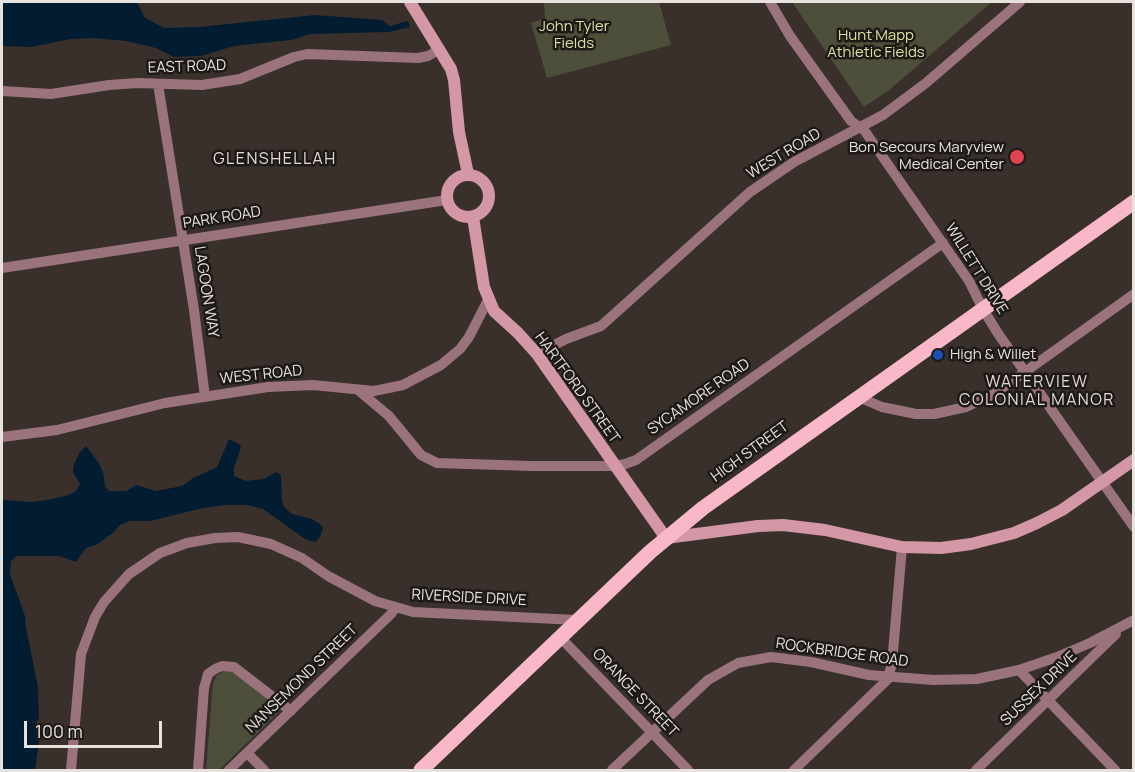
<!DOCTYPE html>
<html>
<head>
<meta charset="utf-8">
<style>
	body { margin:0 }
	#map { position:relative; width:1135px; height:772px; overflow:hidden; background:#39302b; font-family:Manrope,sans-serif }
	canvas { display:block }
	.frame { position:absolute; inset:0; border:3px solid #e8e2df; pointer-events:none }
	.scale { position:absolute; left:24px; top:721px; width:138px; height:27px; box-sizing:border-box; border:3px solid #e8e2df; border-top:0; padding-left:8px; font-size:18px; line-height:21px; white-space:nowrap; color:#e8e2df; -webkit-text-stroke:4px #1d1916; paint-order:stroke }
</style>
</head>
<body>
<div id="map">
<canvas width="1135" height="772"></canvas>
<div class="frame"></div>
<div class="scale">100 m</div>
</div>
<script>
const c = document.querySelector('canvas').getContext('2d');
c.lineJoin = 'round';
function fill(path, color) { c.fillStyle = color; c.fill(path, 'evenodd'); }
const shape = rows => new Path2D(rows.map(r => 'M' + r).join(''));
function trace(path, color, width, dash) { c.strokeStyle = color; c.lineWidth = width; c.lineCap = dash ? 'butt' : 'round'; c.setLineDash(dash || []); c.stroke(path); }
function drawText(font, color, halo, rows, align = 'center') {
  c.font = font + ' Manrope,sans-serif'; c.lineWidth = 5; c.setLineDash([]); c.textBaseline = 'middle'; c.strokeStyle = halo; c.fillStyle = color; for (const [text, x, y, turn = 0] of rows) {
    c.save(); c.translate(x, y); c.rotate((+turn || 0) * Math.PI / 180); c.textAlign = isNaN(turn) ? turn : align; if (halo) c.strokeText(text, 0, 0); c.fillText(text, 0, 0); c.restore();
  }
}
const green = shape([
	[544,2,659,2,671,45,547,78,531,23,545,18],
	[792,2,992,2,888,91,864,107],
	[225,671,234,672,282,709,219,770,206,770,213,683,217,675]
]);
const water = shape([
	[2,2,137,2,145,18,164,28,199,27,315,15,382,20,390,26,408,21,410,27,389,32,310,34,291,40,234,46,201,56,174,57,156,48,126,41,93,38,71,39,31,47,2,46],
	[229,439,239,444,241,447,234,468,234,476,246,481,264,479,276,472,281,475,282,500,284,507,292,514,312,519,320,524,323,528,320,537,315,542,305,539,263,509,247,505,226,505,203,508,150,521,130,521,120,525,114,532,96,545,86,548,76,562,59,556,17,556,11,561,10,574,26,619,25,622,38,687,39,718,36,723,39,742,35,770,2,770,2,500,31,502,47,500,69,495,76,491,80,484,73,472,74,464,80,452,86,446,98,462,103,472,105,486,109,491,126,491,136,485,156,491,182,486,193,478,217,467]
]);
const street = shape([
	[770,2,790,36,851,121,864,130,969,281,984,311,999,335,1134,527],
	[158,84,194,310,205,397],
	[2,91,51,94,109,85,137,83,202,85,240,79,294,57,307,54,418,58,428,56,440,49],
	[2,268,447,200],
	[537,354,566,339,601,326,750,192,794,162,883,115,926,83,1020,2],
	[358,390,389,416,421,455,437,463,532,466,615,466,625,464,636,460,943,243],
	[858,397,882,407,916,414,934,414,966,407,994,394,1134,294],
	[2,437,57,430,165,403,268,387,313,385,374,391,403,385,441,365,460,349,469,337,488,300],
	[560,637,688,770],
	[1019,670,1115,770],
	[247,753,264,770],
	[71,770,81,654,95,617,104,602,129,574,160,553,187,543,215,538,238,537,271,544,302,558,328,576,375,601,413,612,577,620],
	[198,770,204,688,208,674,215,669,222,666,234,667,291,711],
	[229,770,391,614,395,608],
	[612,770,708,680,738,663,771,657,811,662,869,675,933,680,977,679,1019,670,1057,657,1090,643,1134,620],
	[794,770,887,680,892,664,902,547],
	[976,770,1116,634]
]);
const secondary = shape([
	[410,2,451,69,454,80,459,132,468,174],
	'447 196a21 21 0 1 1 42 0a21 21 0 1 1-42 0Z',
	[473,217,484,287,494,311,518,333,537,354,666,538,758,526,783,525,825,530,902,547,941,548,971,544,1014,533,1037,523,1062,510,1134,460]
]);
const primary = shape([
	[421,770,650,552,703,508,1134,202]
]);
const markers = [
	[1017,157,8,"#e0444e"],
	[938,355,6,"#1a4fb4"]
];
const parkNames = [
	["John Tyler",574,27],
	["Fields",574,44],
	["Hunt Mapp",876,36],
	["Athletic Fields",876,53]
];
const streetNames = [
	["EAST ROAD",187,67,-2],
	["WEST ROAD",784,154,-31],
	["PARK ROAD",222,218,-9],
	["WILLETT DRIVE",976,269,58],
	["LAGOON WAY",206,292,81],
	["WEST ROAD",261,375,-6],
	["HARTFORD STREET",577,388,54],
	["SYCAMORE ROAD",699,397,-35],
	["HIGH STREET",750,452,-36],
	["RIVERSIDE DRIVE",469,598,3],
	["ROCKBRIDGE ROAD",842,653,8],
	["NANSEMOND STREET",302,679,-44],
	["SUSSEX DRIVE",1039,689,-44],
	["ORANGE STREET",635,693,46]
];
const poiNames = [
	["Bon Secours Maryview",1004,148],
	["Medical Center",1004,165],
	["High & Willet",950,355,"left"]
];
const neighbourhoodNames = [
	["GLENSHELLAH",275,160],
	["WATERVIEW",1037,383],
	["COLONIAL MANOR",1037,401]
];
fill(green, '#4d4f3b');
fill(water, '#021d32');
trace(street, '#9a737c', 10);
trace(secondary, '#d497a5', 12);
trace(primary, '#f8b8c7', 15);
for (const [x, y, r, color] of markers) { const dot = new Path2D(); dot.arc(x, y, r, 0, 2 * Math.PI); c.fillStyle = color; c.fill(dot); trace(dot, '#1d1916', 2); }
drawText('15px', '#dbe0a0', '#1d1916', parkNames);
drawText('15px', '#e8e2df', '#1d1916', streetNames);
drawText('15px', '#e8e2df', '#1d1916', poiNames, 'right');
c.letterSpacing = '1.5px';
drawText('16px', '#e6d9d3', '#1d1916', neighbourhoodNames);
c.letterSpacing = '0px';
</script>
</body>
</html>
